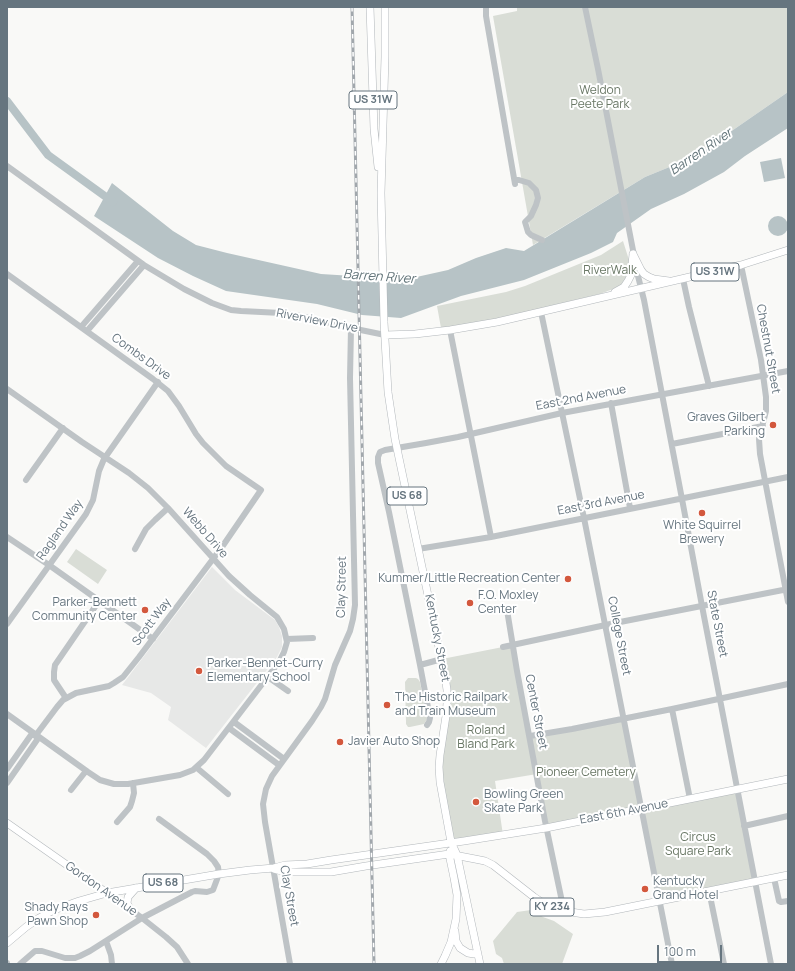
<!DOCTYPE html>
<html>
<head>
<meta charset="utf-8">
<style>
	body { margin:0 }
	#map { position:relative; width:795px; height:971px; overflow:hidden; background:#f9f9f7; font-family:Manrope,sans-serif }
	canvas { display:block }
	.frame { position:absolute; inset:0; border:8px solid #66757f; pointer-events:none }
	.scale { position:absolute; left:657px; top:945px; width:65px; height:18px; box-sizing:border-box; border:2px solid #66757f; border-top:0; padding-left:5px; font-size:12px; line-height:14px; white-space:nowrap; color:#66757f; -webkit-text-stroke:3px #fff; paint-order:stroke }
</style>
</head>
<body>
<div id="map">
<canvas width="795" height="971"></canvas>
<div class="frame"></div>
<div class="scale">100 m</div>
</div>
<script>
const c = document.querySelector('canvas').getContext('2d');
c.lineJoin = 'round';
function fill(path, color) { c.fillStyle = color; c.fill(path, 'evenodd'); }
const shape = rows => new Path2D(rows.map(r => 'M' + r).join(''));
function trace(path, color, width, dash) { c.strokeStyle = color; c.lineWidth = width; c.lineCap = dash ? 'butt' : 'round'; c.setLineDash(dash || []); c.stroke(path); }
function drawText(font, color, halo, rows, align = 'center') {
  c.font = font + ' Manrope,sans-serif'; c.lineWidth = 4; c.setLineDash([]); c.textBaseline = 'middle'; c.strokeStyle = halo; c.fillStyle = color; for (const [text, x, y, turn = 0] of rows) {
    c.save(); c.translate(x, y); c.rotate((+turn || 0) * Math.PI / 180); c.textAlign = isNaN(turn) ? turn : align; if (halo) c.strokeText(text, 0, 0); c.fillText(text, 0, 0); c.restore();
  }
}
const built = shape([
	[212,567,235,590,275,620,279,627,282,636,282,647,277,657,206,748,168,720,171,707,151,693,122,685]
]);
const green = shape([
	[517,7,788,7,788,92,694,157,645,177,533,245,493,16,517,11],
	[623,241,629,260,629,274,625,284,613,289,600,294,496,319,441,328,437,306,506,292,525,286,601,255],
	[76,549,107,570,98,584,67,562],
	[513,645,530,736,624,718,641,809,737,789,755,882,660,901,641,809,546,828,537,774,495,781,503,835,451,842,439,773,446,716,442,659],
	[408,678,416,678,418,679,420,682,427,719,424,724,410,727,408,727,406,724,406,722,405,682],
	[531,910,543,917,554,921,573,934,562,964,504,964,502,958,496,954,493,941,517,912]
]);
const water = shape([
	[788,92,788,128,745,156,724,172,684,194,651,209,617,233,613,242,591,253,524,280,461,296,401,318,362,315,317,304,226,291,193,276,158,258,94,216,112,183,173,231,196,245,227,253,321,274,369,277,412,278,448,270,476,258,506,248,524,251,645,177,694,157],
	[781,158,785,178,764,182,760,162],
	'768 226a10 10 0 1 1 20 0a10 10 0 1 1-20 0Z',
	[598,266,605,271,601,277,594,272]
]);
const river = shape([
	[7,101,48,155,113,202]
]);
const minor = shape([
	[486,7,486,16,515,184],
	[585,7,598,69,638,276,644,300,682,499,702,606,771,964],
	[7,166,144,265,184,289,212,303,231,310,241,311,281,313,301,316,351,328,385,335],
	[515,180,519,180,529,183,536,190,538,198,536,205,531,216,525,222,528,232,531,235,542,240],
	[741,265,761,360,766,397,766,411,759,439,760,454,788,602],
	[7,274,153,379,168,391,179,406,196,434,203,443,226,466,261,490,222,547,139,657,123,677,114,683,109,686,76,693,63,700,57,707,36,735,31,735,7,769],
	[683,279,689,307,709,386],
	[541,312,584,518,672,964],
	[81,327,138,261],
	[450,330,491,537],
	[87,331,144,265],
	[7,389,82,442,129,473,148,488,168,508,229,576,250,595,277,617,284,629,287,642,284,652,279,662,204,760,193,770,180,775,128,784,114,784,100,780,88,772,7,714],
	[611,403,630,508],
	[672,444,763,426],
	[26,480,63,428],
	[7,537,49,565,153,639],
	[135,549,146,529,155,520,168,508],
	[418,549,491,537,788,477],
	[507,610,517,671,545,821,564,911],
	[7,624,86,514,93,500,99,471,104,459,158,382],
	[287,639,313,638],
	[503,647,615,623,788,589],
	[420,665,442,659],
	[268,677,288,691],
	[66,698,54,680,54,672,55,665,99,601],
	[672,709,690,799],
	[234,722,284,759],
	[427,725,429,722,430,718,420,665,389,512,378,463,378,457,380,452,385,450,426,443,458,437,562,413,788,371],
	[229,728,279,765],
	[530,736,572,729,672,709,788,684],
	[197,768,228,794],
	[7,783,37,740,36,735],
	[71,790,86,771],
	[117,822,130,807,132,801,134,793,133,783],
	[744,826,788,816],
	[774,878,779,901,781,902,788,901],
	[709,891,724,964],
	[107,893,142,918,166,937,177,947,188,964],
	[106,941,111,955,112,964],
	[7,963,7,964],
	[20,964,35,951,42,951,65,958,75,958,80,956,90,951,142,918,192,892,195,891,207,892,213,890,219,874,218,867,214,861,207,854,159,819],
	[290,964,265,822,263,804,266,789,272,776,312,721,321,707,325,699,335,665,350,631,353,619,355,605,350,378,351,328]
]);
const major = shape([
	[370,7,374,129,378,167],
	[385,7,385,57,381,193,384,322,388,392,395,439,445,676,447,690,447,703,446,716,440,755,439,767,440,782,451,842,457,855,480,964],
	[633,254,641,270,644,274,649,277,654,279,669,281],
	[615,292,624,287,628,281,631,275,633,254],
	[385,335,415,334,450,330,497,322,741,265,788,250],
	[7,823,107,893],
	[274,869,285,872,331,872,366,866,449,854,475,859,485,861,493,865,502,872,534,897,543,903,555,908,564,911,584,914,605,912,788,875],
	[130,909,127,903,128,897,136,888],
	[455,931,456,941,460,948,468,953,474,954,477,953],
	[7,943,26,927,39,918,54,910,79,901,107,893,219,874,250,870,274,868,285,865,307,864,331,860,464,841,546,828,788,779],
	[441,964,445,956,451,942,456,919,457,895,454,878,449,854,450,851]
]);
const rail = shape([
	[352,7,374,964]
]);
const markers = [
	[773,425,4,"#d3583d"],
	[702,513,4,"#d3583d"],
	[568,579,4,"#d3583d"],
	[470,603,4,"#d3583d"],
	[145,610,4,"#d3583d"],
	[199,671,4,"#d3583d"],
	[387,705,4,"#d3583d"],
	[340,742,4,"#d3583d"],
	[476,802,4,"#d3583d"],
	[645,889,4,"#d3583d"],
	[96,915,4,"#d3583d"]
];
const shields = [
	[373,100,48],
	[715,272,48],
	[407,496,40],
	[163,883,40],
	[552,907,44]
];
const shieldNames = [
	["US 31W",373,100],
	["US 31W",715,272],
	["US 68",407,496],
	["US 68",163,883],
	["KY 234",552,907]
];
const parkNames = [
	["Weldon",600,91],
	["Peete Park",600,105],
	["RiverWalk",610,271],
	["Roland",486,731],
	["Bland Park",486,745],
	["Pioneer Cemetery",586,773],
	["Circus",698,838],
	["Square Park",698,852]
];
const streetNames = [
	["Riverview Drive",317,321,11],
	["Chestnut Street",768,349,80],
	["Combs Drive",141,357,36],
	["East 2nd Avenue",581,398,-11],
	["East 3rd Avenue",601,503,-11],
	["Ragland Way",60,530,-55],
	["Webb Drive",205,533,49],
	["Clay Street",342,587,-89],
	["Scott Way",152,622,-53],
	["State Street",717,624,79],
	["College Street",619,636,79],
	["Kentucky Street",437,638,79],
	["Center Street",536,712,79],
	["East 6th Avenue",624,812,-11],
	["Gordon Avenue",101,889,35],
	["Clay Street",289,896,80]
];
const poiNames = [
	["Graves Gilbert",765,418,"right"],
	["Parking",765,432,"right"],
	["White Squirrel",702,526,"center"],
	["Brewery",702,540,"center"],
	["Kummer/Little Recreation Center",560,579,"right"],
	["F.O. Moxley",478,596],
	["Center",478,610],
	["Parker-Bennett",137,603,"right"],
	["Community Center",137,617,"right"],
	["Parker-Bennet-Curry",207,664],
	["Elementary School",207,678],
	["The Historic Railpark",395,698],
	["and Train Museum",395,712],
	["Javier Auto Shop",348,742],
	["Bowling Green",484,795],
	["Skate Park",484,809],
	["Kentucky",653,882],
	["Grand Hotel",653,896],
	["Shady Rays",88,908,"right"],
	["Pawn Shop",88,922,"right"]
];
const waterNames = [
	["Barren River",701,152,-34],
	["Barren River",379,277,4]
];
fill(built, '#e7e8e7');
fill(green, '#d9ddd6');
fill(water, '#b7c3c6');
trace(river, '#b7c3c6', 8);
trace(major, '#b2b7bb', 8);
trace(minor, '#bec3c6', 6);
trace(major, '#fff', 7);
trace(rail, '#a1a7ac', 3);
trace(rail, '#fff', 1.5, [4.5]);
for (const [x, y, r, color] of markers) { const dot = new Path2D(); dot.arc(x, y, r, 0, 2 * Math.PI); c.fillStyle = color; c.fill(dot); trace(dot, '#fff', 1.5); }
for (const [x, y, w] of shields) { const box = new Path2D(); box.roundRect(x - w / 2, y - 9, w, 18, 3); c.fillStyle = '#fff'; c.fill(box); trace(box, '#66757f', 1); }
drawText('bold 11px', '#66757f', null, shieldNames);
drawText('12px', '#697765', '#fff', parkNames);
drawText('12px', '#66757f', '#fff', streetNames);
drawText('12px', '#66757f', '#fff', poiNames, 'left');
drawText('italic 13px', '#617378', '#fff', waterNames);
</script>
</body>
</html>
